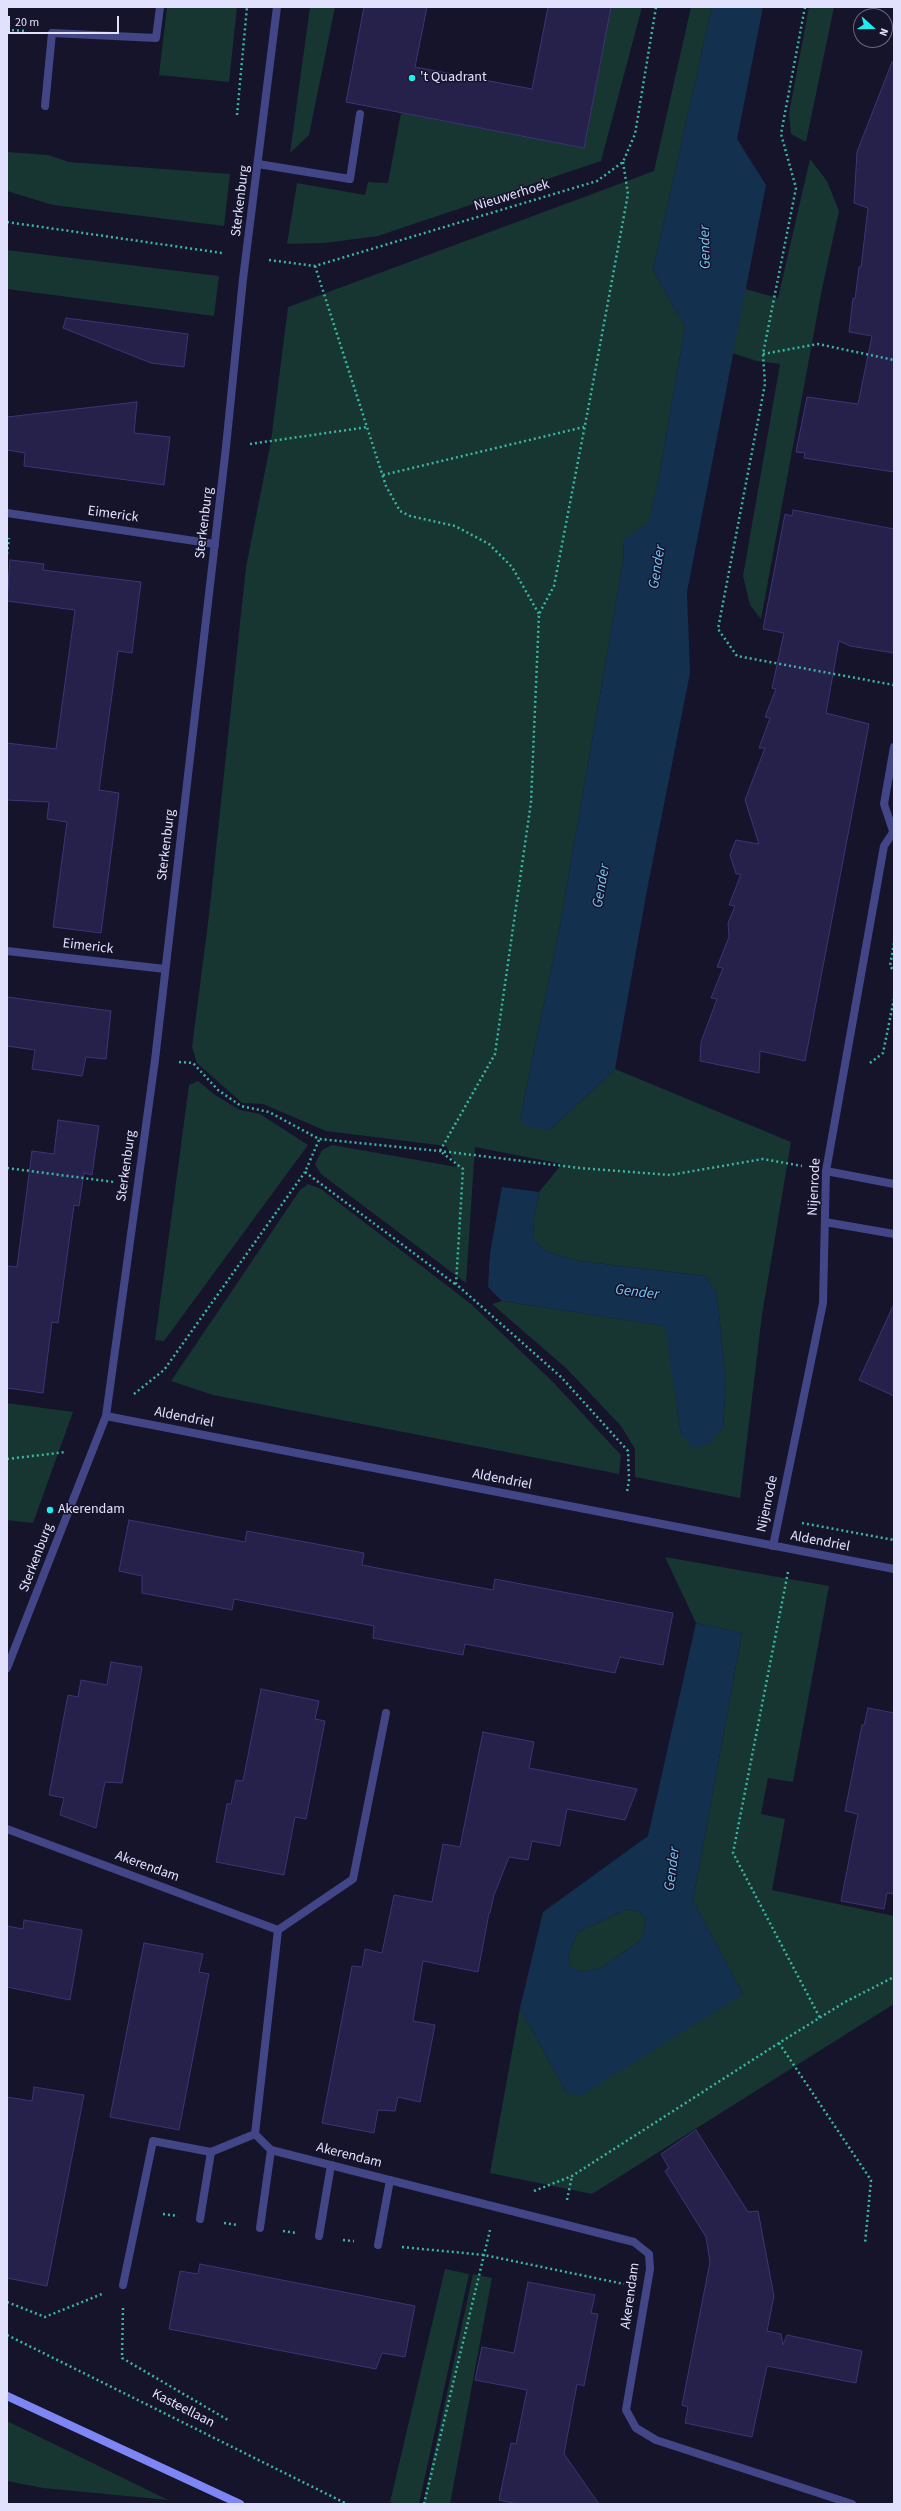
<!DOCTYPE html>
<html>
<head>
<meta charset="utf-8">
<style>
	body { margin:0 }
	#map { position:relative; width:901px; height:2511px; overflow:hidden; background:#15142b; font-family:"Source Sans 3",sans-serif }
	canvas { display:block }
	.frame { position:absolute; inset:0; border:8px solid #e1e0fd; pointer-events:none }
	.north { position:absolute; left:853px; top:8px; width:40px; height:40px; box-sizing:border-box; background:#15142b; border:1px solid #67667f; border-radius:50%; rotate:111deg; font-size:11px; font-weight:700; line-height:16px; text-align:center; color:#e1e0fd }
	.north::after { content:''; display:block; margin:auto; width:14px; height:18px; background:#1aeeef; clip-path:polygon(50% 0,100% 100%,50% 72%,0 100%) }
	.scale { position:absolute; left:8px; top:16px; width:111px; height:18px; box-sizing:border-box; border:2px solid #e1e0fd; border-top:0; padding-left:5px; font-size:12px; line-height:14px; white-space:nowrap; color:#e1e0fd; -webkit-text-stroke:3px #15142b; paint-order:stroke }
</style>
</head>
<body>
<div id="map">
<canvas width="901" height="2511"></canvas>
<div class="frame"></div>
<div class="north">N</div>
<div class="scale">20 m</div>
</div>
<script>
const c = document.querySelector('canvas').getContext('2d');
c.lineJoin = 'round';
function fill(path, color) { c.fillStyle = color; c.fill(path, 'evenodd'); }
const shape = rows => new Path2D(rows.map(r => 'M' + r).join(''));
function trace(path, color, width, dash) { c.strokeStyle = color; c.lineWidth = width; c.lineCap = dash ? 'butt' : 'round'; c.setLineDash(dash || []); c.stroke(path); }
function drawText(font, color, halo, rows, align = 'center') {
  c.font = font + ' "Source Sans 3",sans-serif'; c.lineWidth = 3; c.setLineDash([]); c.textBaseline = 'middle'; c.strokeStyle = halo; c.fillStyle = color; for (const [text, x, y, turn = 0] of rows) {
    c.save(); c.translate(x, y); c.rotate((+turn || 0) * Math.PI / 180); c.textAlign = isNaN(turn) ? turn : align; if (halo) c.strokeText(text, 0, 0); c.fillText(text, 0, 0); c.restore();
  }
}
const green = shape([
	[167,7,237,7,229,82,159,75],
	[310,7,335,7,309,135,290,153],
	[611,7,642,7,601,161,378,236,325,243,287,244,297,183,365,195,368,182,388,183,401,113,584,148],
	[691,7,712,7,653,270,685,327,659,477,649,523,624,540,623,562,559,931,520,1119,550,1130,615,1069,791,1142,762,1315,740,1498,635,1477,635,1449,621,1426,567,1369,492,1304,502,1301,666,1326,681,1435,710,1443,723,1427,726,1383,717,1294,705,1276,579,1261,545,1251,533,1239,534,1219,539,1192,562,1164,475,1147,466,1283,321,1174,315,1164,322,1150,332,1145,457,1167,446,1146,326,1131,263,1104,242,1103,197,1063,192,1047,209,915,246,567,271,441,288,307,654,171],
	[809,7,834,7,806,142,791,134,789,113],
	[7,152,48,155,69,162,230,174,224,226,53,205,7,191],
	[810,159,827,181,839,211,822,289,761,619,750,605,743,576,780,364,757,361,732,353,745,289,778,298],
	[7,250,219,276,214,316,7,289],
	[198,1081,215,1095,240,1110,260,1114,308,1145,164,1341,155,1340,189,1085],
	[308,1184,321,1189,471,1304,552,1381,621,1455,619,1474,213,1395,171,1381,300,1190],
	[7,1403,73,1412,33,1523,7,1520],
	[665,1557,829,1586,793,1782,768,1778,761,1814,785,1819,772,1890,894,1916,894,2004,592,2194,490,2173,520,2008,567,2094,743,1994,693,1901,742,1633,696,1623],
	[628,1909,639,1912,646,1920,642,1939,601,1968,581,1972,570,1967,568,1955,578,1932],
	[445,2269,469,2274,419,2504,396,2504,390,2502],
	[473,2274,492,2278,450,2504,423,2504],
	[7,2421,168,2500,43,2488,7,2481]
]);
const water = shape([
	[712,7,763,7,737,139,766,185,687,592,690,673,647,890,615,1069,550,1130,528,1127,520,1119,559,931,623,562,624,540,649,522,659,477,685,327,653,270],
	[502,1187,539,1192,534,1219,533,1239,545,1251,579,1261,705,1276,717,1294,726,1383,723,1427,711,1443,694,1448,681,1435,665,1326,502,1301,488,1287,490,1253],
	[696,1623,742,1633,693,1901,743,1994,582,2095,567,2094,520,2008,543,1912,648,1836],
	[628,1909,639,1912,646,1920,642,1939,601,1968,581,1972,570,1967,568,1955,578,1932]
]);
const building = shape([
	[364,7,427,7,415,67,532,89,548,7,611,7,584,148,346,102,364,7],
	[892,62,894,63,894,472,804,458,805,453,796,452,807,397,858,404,872,336,849,332,853,298,855,299,859,267,861,267,868,208,854,203,857,152,892,62],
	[66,318,188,334,184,367,151,363,63,328,66,318],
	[137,402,134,433,170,437,164,485,24,466,25,453,7,450,7,417,137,402],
	[793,510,894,529,894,653,850,646,839,641,826,713,869,724,805,1061,760,1051,759,1073,700,1061,701,1042,717,999,711,998,723,968,717,967,729,937,728,923,735,906,729,905,741,874,736,874,730,855,736,840,759,844,745,800,765,748,759,748,770,718,765,717,776,689,772,688,784,633,763,629,785,514,792,516,793,510],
	[10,560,44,564,43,570,141,582,132,653,118,651,99,790,119,793,101,933,53,927,67,822,47,819,49,802,7,800,7,743,56,749,75,610,7,601,10,560],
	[7,997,111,1011,106,1059,86,1057,82,1076,32,1069,35,1050,7,1046,7,997],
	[58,1120,99,1126,92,1175,84,1173,79,1206,74,1205,58,1323,52,1322,43,1393,7,1388,7,1266,17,1267,32,1151,54,1154,58,1120],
	[894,1304,894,1396,859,1380,894,1304],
	[129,1520,245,1542,247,1531,364,1553,362,1565,429,1578,493,1590,495,1579,673,1613,663,1665,620,1657,615,1673,465,1644,463,1655,373,1638,374,1626,234,1599,232,1610,142,1593,142,1576,119,1571,129,1520],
	[111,1662,142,1667,122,1783,105,1782,96,1828,60,1815,64,1798,49,1795,68,1695,78,1697,81,1680,107,1685,111,1662],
	[261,1689,319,1701,315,1719,325,1721,306,1819,295,1817,284,1875,216,1862,227,1804,231,1804,236,1780,243,1781,261,1689],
	[868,1708,894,1713,894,1894,887,1893,884,1909,841,1901,858,1814,845,1811,862,1725,864,1725,868,1708],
	[483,1732,534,1742,529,1768,637,1789,625,1820,567,1809,560,1846,532,1841,528,1860,509,1857,494,1895,490,1913,489,1913,478,1972,423,1961,413,2021,435,2025,420,2102,398,2097,395,2111,378,2110,374,2133,322,2123,352,1966,362,1967,365,1949,382,1953,394,1895,432,1902,443,1844,460,1847,483,1732],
	[24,1920,82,1930,70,2000,7,1987,7,1926,23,1929,24,1920],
	[144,1943,203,1954,199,1972,209,1974,179,2130,110,2117,144,1943],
	[34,2087,84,2095,47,2286,7,2278,7,2097,32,2101,34,2087],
	[696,2130,748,2212,758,2211,774,2296,767,2331,781,2334,783,2345,787,2335,862,2351,856,2383,767,2366,752,2437,685,2423,688,2407,682,2405,710,2262,706,2237,665,2171,669,2168,661,2154,696,2130],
	[200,2264,415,2306,405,2357,382,2353,376,2369,169,2329,180,2271,198,2274,200,2264],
	[528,2282,595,2295,591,2313,598,2314,584,2386,577,2384,564,2454,599,2504,517,2504,499,2500,511,2443,516,2444,527,2390,475,2380,482,2347,514,2353,528,2282]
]);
const path = shape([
	[805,7,781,134,796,188,763,354,765,384,718,629,737,656,894,685],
	[7,30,27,31],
	[237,115,247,7],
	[623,162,628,194,590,399,554,586,539,614,531,802,495,1054,440,1151,463,1169,456,1284,561,1377,628,1451,629,1480,627,1492],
	[7,222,222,253],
	[269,260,315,266,597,181,623,162,635,134,656,7],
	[315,266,386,486,400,511,410,516,455,526,489,544,512,567,539,614],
	[763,354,818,344,894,360],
	[250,444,368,427],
	[383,475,584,427],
	[7,554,9,538],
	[894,943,890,966,894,971],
	[179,1062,193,1063,218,1090,241,1106,269,1112,319,1139,440,1151,580,1168,670,1175,763,1159,802,1166],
	[870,1063,883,1053,894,999],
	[319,1140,305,1172,455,1284],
	[7,1168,114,1182],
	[134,1394,164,1370,305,1172],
	[7,1459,66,1452],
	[802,1523,894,1540],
	[788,1572,733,1853,820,2018],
	[779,2043,871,2180,865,2244],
	[534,2191,572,2176,779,2043,845,2002,894,1977],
	[567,2200,572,2176],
	[163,2214,178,2216],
	[224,2223,237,2225],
	[283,2231,296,2233],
	[343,2240,354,2241],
	[402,2247,484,2255,624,2284],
	[7,2302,45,2317,102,2294],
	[123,2308,122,2358,228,2420],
	[7,2335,347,2504],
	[424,2504,490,2230]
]);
const service = shape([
	[45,106,52,33,156,38,160,7],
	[258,164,350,179,360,114],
	[893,831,884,804,894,747],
	[200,2219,211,2152],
	[260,2228,271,2150],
	[319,2236,331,2165],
	[378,2245,390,2180]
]);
const pedestrian = shape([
	[826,1171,894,1184]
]);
const minor = shape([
	[7,513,215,544],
	[7,951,165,969],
	[825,1222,894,1234],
	[773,1546,823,1303,826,1171,884,846,894,831],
	[386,1713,353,1879,278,1930,255,2134,271,2150,634,2242,649,2254,650,2269,626,2410,636,2428,656,2440,852,2504],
	[7,1829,278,1930],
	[123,2285,153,2141,211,2152,255,2134]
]);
const tertiary = shape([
	[106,1416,894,1569],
	[7,1668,106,1416,155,1060,226,447,243,279,277,7]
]);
const secondary = shape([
	[7,2396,240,2504]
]);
const markers = [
	[412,78,4,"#1aeeef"],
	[50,1510,4,"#1aeeef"]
];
const poiNames = [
	["'t Quadrant",420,78],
	["Akerendam",58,1510]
];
const streetNames = [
	["Nieuwerhoek",512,196,-17],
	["Sterkenburg",241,201,-83],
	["Eimerick",113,515,8],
	["Sterkenburg",205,523,-83],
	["Sterkenburg",167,845,-83],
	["Eimerick",88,947,7],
	["Sterkenburg",127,1166,-82],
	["Nijenrode",815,1187,-87],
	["Aldendriel",184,1418,11],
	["Aldendriel",502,1480,11],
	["Nijenrode",768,1504,-78],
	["Aldendriel",820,1542,11],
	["Sterkenburg",37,1558,-69],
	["Akerendam",147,1867,20],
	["Akerendam",349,2156,14],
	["Akerendam",631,2296,-82],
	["Kasteellaan",183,2409,27]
];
const waterNames = [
	["Gender",706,247,-91],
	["Gender",658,567,-81],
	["Gender",602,886,-80],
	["Gender",637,1293,7],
	["Gender",673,1869,-83]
];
fill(green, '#173531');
fill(water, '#14304f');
fill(building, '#25214b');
trace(building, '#3b3575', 1);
trace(path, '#3ab7a3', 2.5, [2, 3]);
trace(service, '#424687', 8);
trace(pedestrian, '#424687', 8);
trace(minor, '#424687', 8);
trace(tertiary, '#424687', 8);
trace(secondary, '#7e86f6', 8);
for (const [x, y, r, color] of markers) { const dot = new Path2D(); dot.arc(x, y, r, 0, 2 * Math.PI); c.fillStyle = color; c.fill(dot); trace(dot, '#15142b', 1.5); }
drawText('14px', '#e1e0fd', '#15142b', poiNames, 'left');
drawText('14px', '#e1e0fd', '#15142b', streetNames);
drawText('italic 15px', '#76c6f5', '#15142b', waterNames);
</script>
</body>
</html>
